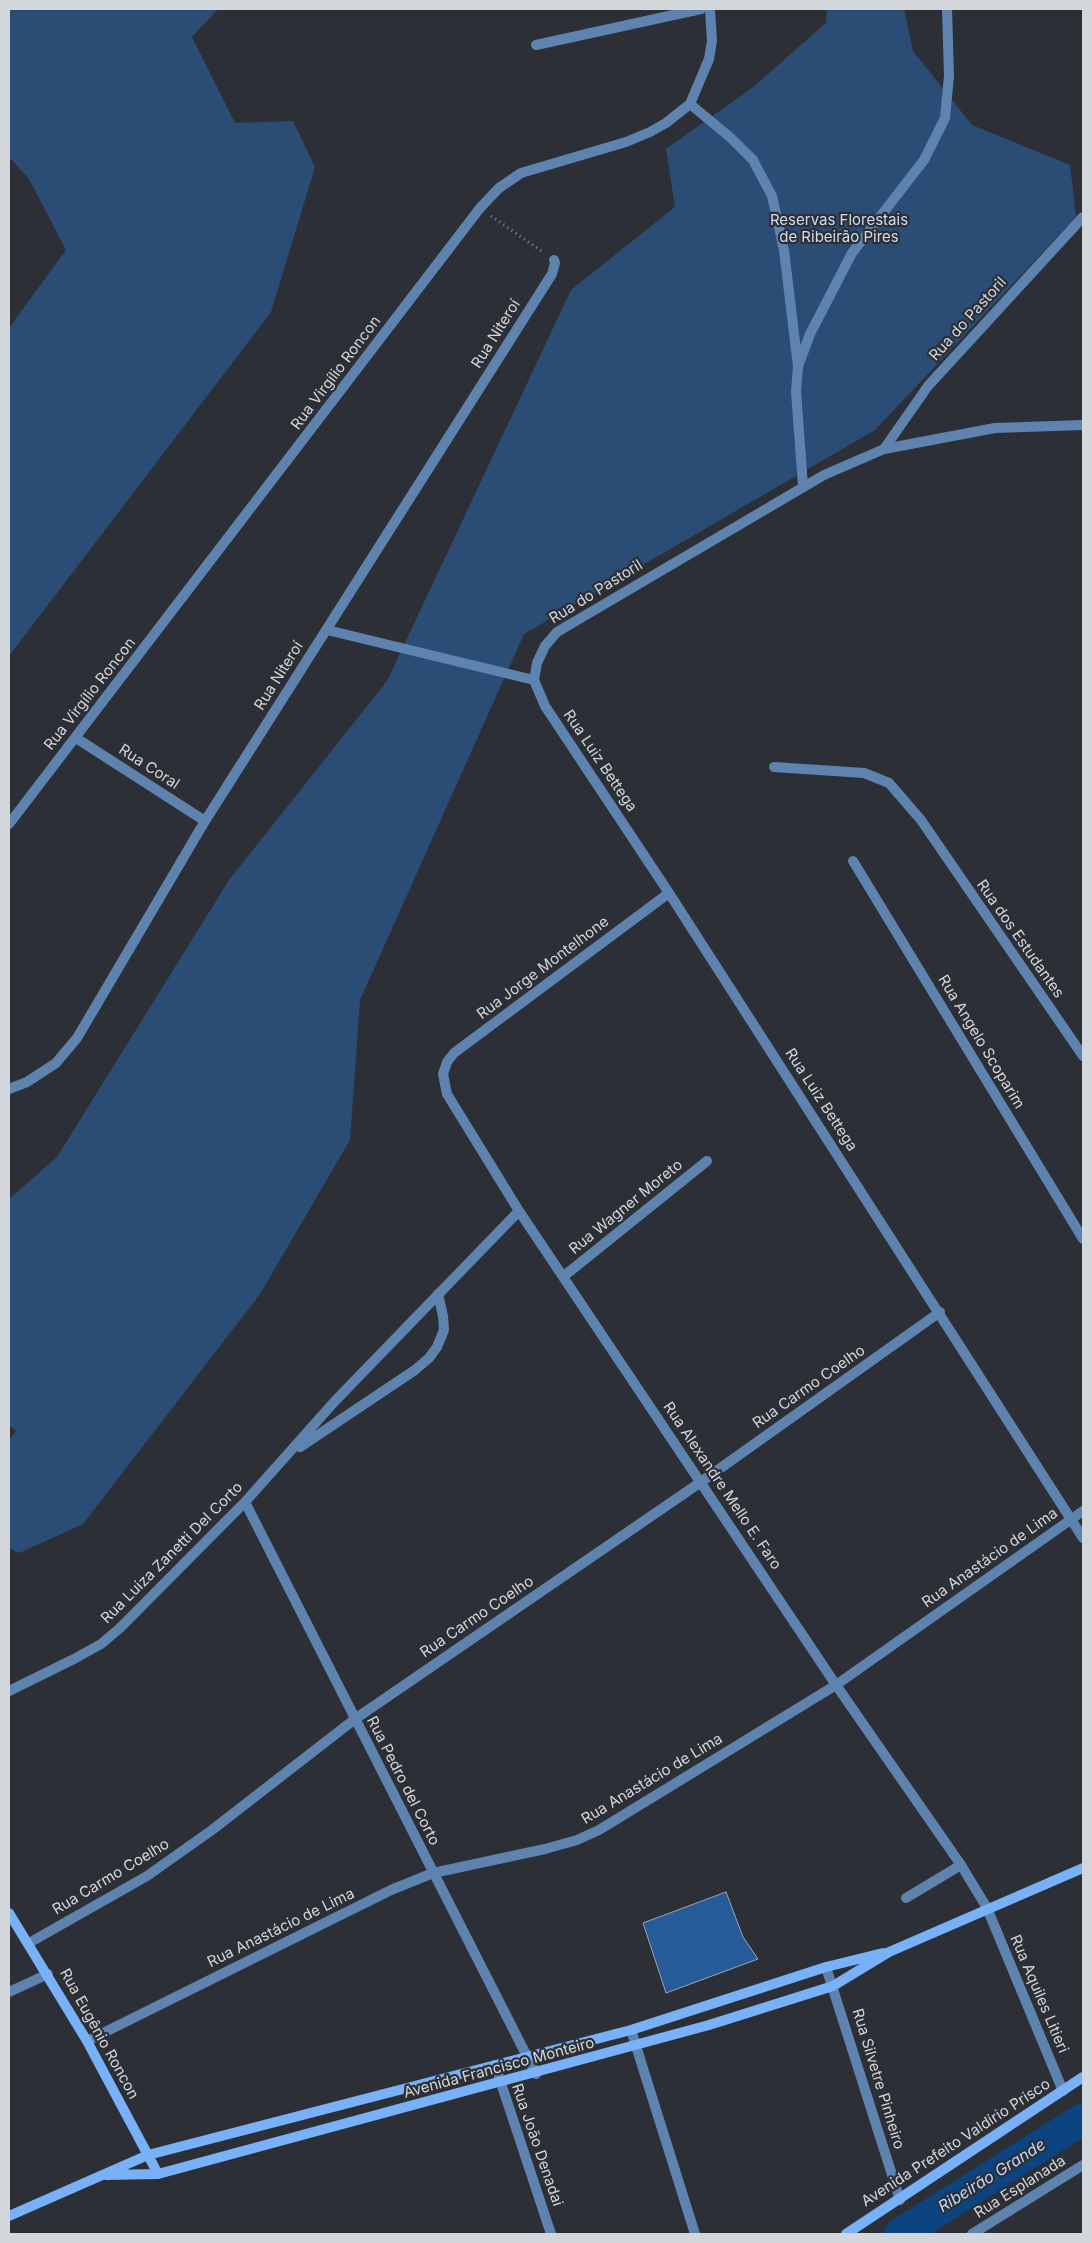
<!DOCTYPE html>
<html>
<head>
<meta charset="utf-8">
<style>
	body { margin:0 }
	#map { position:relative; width:1092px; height:2243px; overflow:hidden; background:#2c3036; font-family:Inter,sans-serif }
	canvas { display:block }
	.frame { position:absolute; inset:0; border:10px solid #d3d6da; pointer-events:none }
</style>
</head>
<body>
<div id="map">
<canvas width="1092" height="2243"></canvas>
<div class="frame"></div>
</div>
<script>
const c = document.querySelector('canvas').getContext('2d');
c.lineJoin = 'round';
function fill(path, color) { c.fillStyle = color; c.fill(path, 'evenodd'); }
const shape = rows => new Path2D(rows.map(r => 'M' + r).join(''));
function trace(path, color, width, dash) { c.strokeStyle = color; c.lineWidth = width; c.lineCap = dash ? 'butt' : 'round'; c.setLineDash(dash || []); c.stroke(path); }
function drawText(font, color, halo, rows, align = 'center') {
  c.font = font + ' Inter,sans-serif'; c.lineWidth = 4.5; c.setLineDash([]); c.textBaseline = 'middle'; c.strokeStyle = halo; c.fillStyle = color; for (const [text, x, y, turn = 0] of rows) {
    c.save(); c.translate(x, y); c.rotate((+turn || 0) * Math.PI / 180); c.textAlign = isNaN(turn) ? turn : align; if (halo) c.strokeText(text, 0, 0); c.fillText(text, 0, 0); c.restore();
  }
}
const green = shape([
	[9,9,218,9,192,37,235,123,293,121,315,167,271,312,9,656,9,328,66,250,29,179,9,157],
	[827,9,904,9,913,51,972,125,1070,165,1076,217,875,430,524,634,360,1000,350,1140,260,1294,83,1524,19,1553,9,1548,9,1441,16,1431,9,1425,9,1199,57,1157,229,880,387,681,571,290,675,207,666,149,752,88,826,23]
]);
const river = shape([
	[900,2234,1083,2119]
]);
const building = shape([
	[726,1892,743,1937,758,1959,666,1993,643,1923,726,1892]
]);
const path = shape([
	[491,216,543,252]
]);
const lane = shape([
	[884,449,928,386,1083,217],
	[906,1898,961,1865]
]);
const street = shape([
	[536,45,701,9],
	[690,104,731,138,753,160,772,196,784,250,798,367,796,391,803,486],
	[799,364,810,334,852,253,924,160,945,118,949,76,947,9],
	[1083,425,995,428,884,449,824,475,557,632,545,646,537,663,534,680,545,706,669,893,1083,1538],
	[327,630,534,680],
	[76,738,205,821],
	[774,767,864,773,889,783,921,820,1083,1056],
	[9,824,480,208,499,188,521,173,626,142,650,132,666,123,690,104,709,59,712,41,710,9],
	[853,861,1083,1239],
	[669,893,454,1053,447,1062,443,1074,447,1094,519,1211,836,1685,961,1865,987,1908,1063,2091],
	[9,1089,27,1082,56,1063,77,1038,205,821,552,274,555,263,554,260],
	[564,1276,707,1161],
	[300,1447,415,1370,429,1358,437,1347,444,1330,443,1316,438,1294],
	[245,1502,536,2074],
	[9,1691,74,1659,101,1644,120,1628,245,1502,335,1401,519,1211],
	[29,1943,147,1876,212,1830,355,1719,701,1482,940,1312],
	[826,1967,900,2200],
	[9,1992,48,1974],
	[631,2030,695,2234],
	[87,2041,391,1890,433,1873,545,1849,577,1840,599,1830,836,1685,1083,1511],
	[495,2065,551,2234],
	[972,2234,1083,2165]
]);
const secondary = shape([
	[9,1913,87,2041,158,2174],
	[106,2175,158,2174,709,2025,833,1986,889,1952,1083,1868],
	[9,2216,148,2155,631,2030,826,1967,883,1953],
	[846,2234,1083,2077]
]);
const parkNames = [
	["Reservas Florestais",839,220],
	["de Ribeirão Pires",839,237]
];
const streetNames = [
	["Rua do Pastoril",968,319,-48],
	["Rua Niteroí",496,334,-58],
	["Rua Virgílio Roncon",336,373,-53],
	["Rua do Pastoril",596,592,-32],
	["Rua Niteroí",279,676,-58],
	["Rua Virgílio Roncon",90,694,-52],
	["Rua Luiz Bettega",600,761,56],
	["Rua Coral",149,767,33],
	["Rua dos Estudantes",1020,939,55],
	["Rua Jorge Montelhone",543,968,-37],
	["Rua Angelo Scoparim",981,1042,59],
	["Rua Luiz Bettega",821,1100,57],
	["Rua Wagner Moreto",626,1207,-39],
	["Rua Carmo Coelho",809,1387,-35],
	["Rua Alexandre Mello E. Faro",722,1486,56],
	["Rua Luiza Zanetti Del Corto",172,1553,-45],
	["Rua Anastácio de Lima",990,1558,-35],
	["Rua Carmo Coelho",477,1617,-34],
	["Rua Anastácio de Lima",652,1779,-31],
	["Rua Pedro del Corto",403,1781,63],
	["Rua Carmo Coelho",111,1877,-31],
	["Rua Anastácio de Lima",281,1928,-26],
	["Rua Aquiles Litieri",1039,1994,67],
	["Rua Eugênio Roncon",99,2034,61],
	["Avenida Francisco Monteiro",499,2068,-15],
	["Rua Silvetre Pinheiro",878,2079,73],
	["Avenida Prefeito Valdírio Prisco",956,2143,-33],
	["Rua João Denadai",537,2145,71],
	["Rua Esplanada",1020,2187,-32]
];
const waterNames = [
	["Ribeirão Grande",992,2176,-32]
];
fill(green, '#2b4d75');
trace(river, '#0b4480', 32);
fill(building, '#265b99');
trace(building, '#9fa5ac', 1);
trace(path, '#85888d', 3, [1, 4]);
trace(lane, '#5f83af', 10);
trace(street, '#5f83af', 10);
trace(secondary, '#78b1f8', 10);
drawText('15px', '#cfddef', '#2c3036', parkNames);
drawText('15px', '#d3d6da', '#2c3036', streetNames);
drawText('italic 16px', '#bbd7fb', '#2c3036', waterNames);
</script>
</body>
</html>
